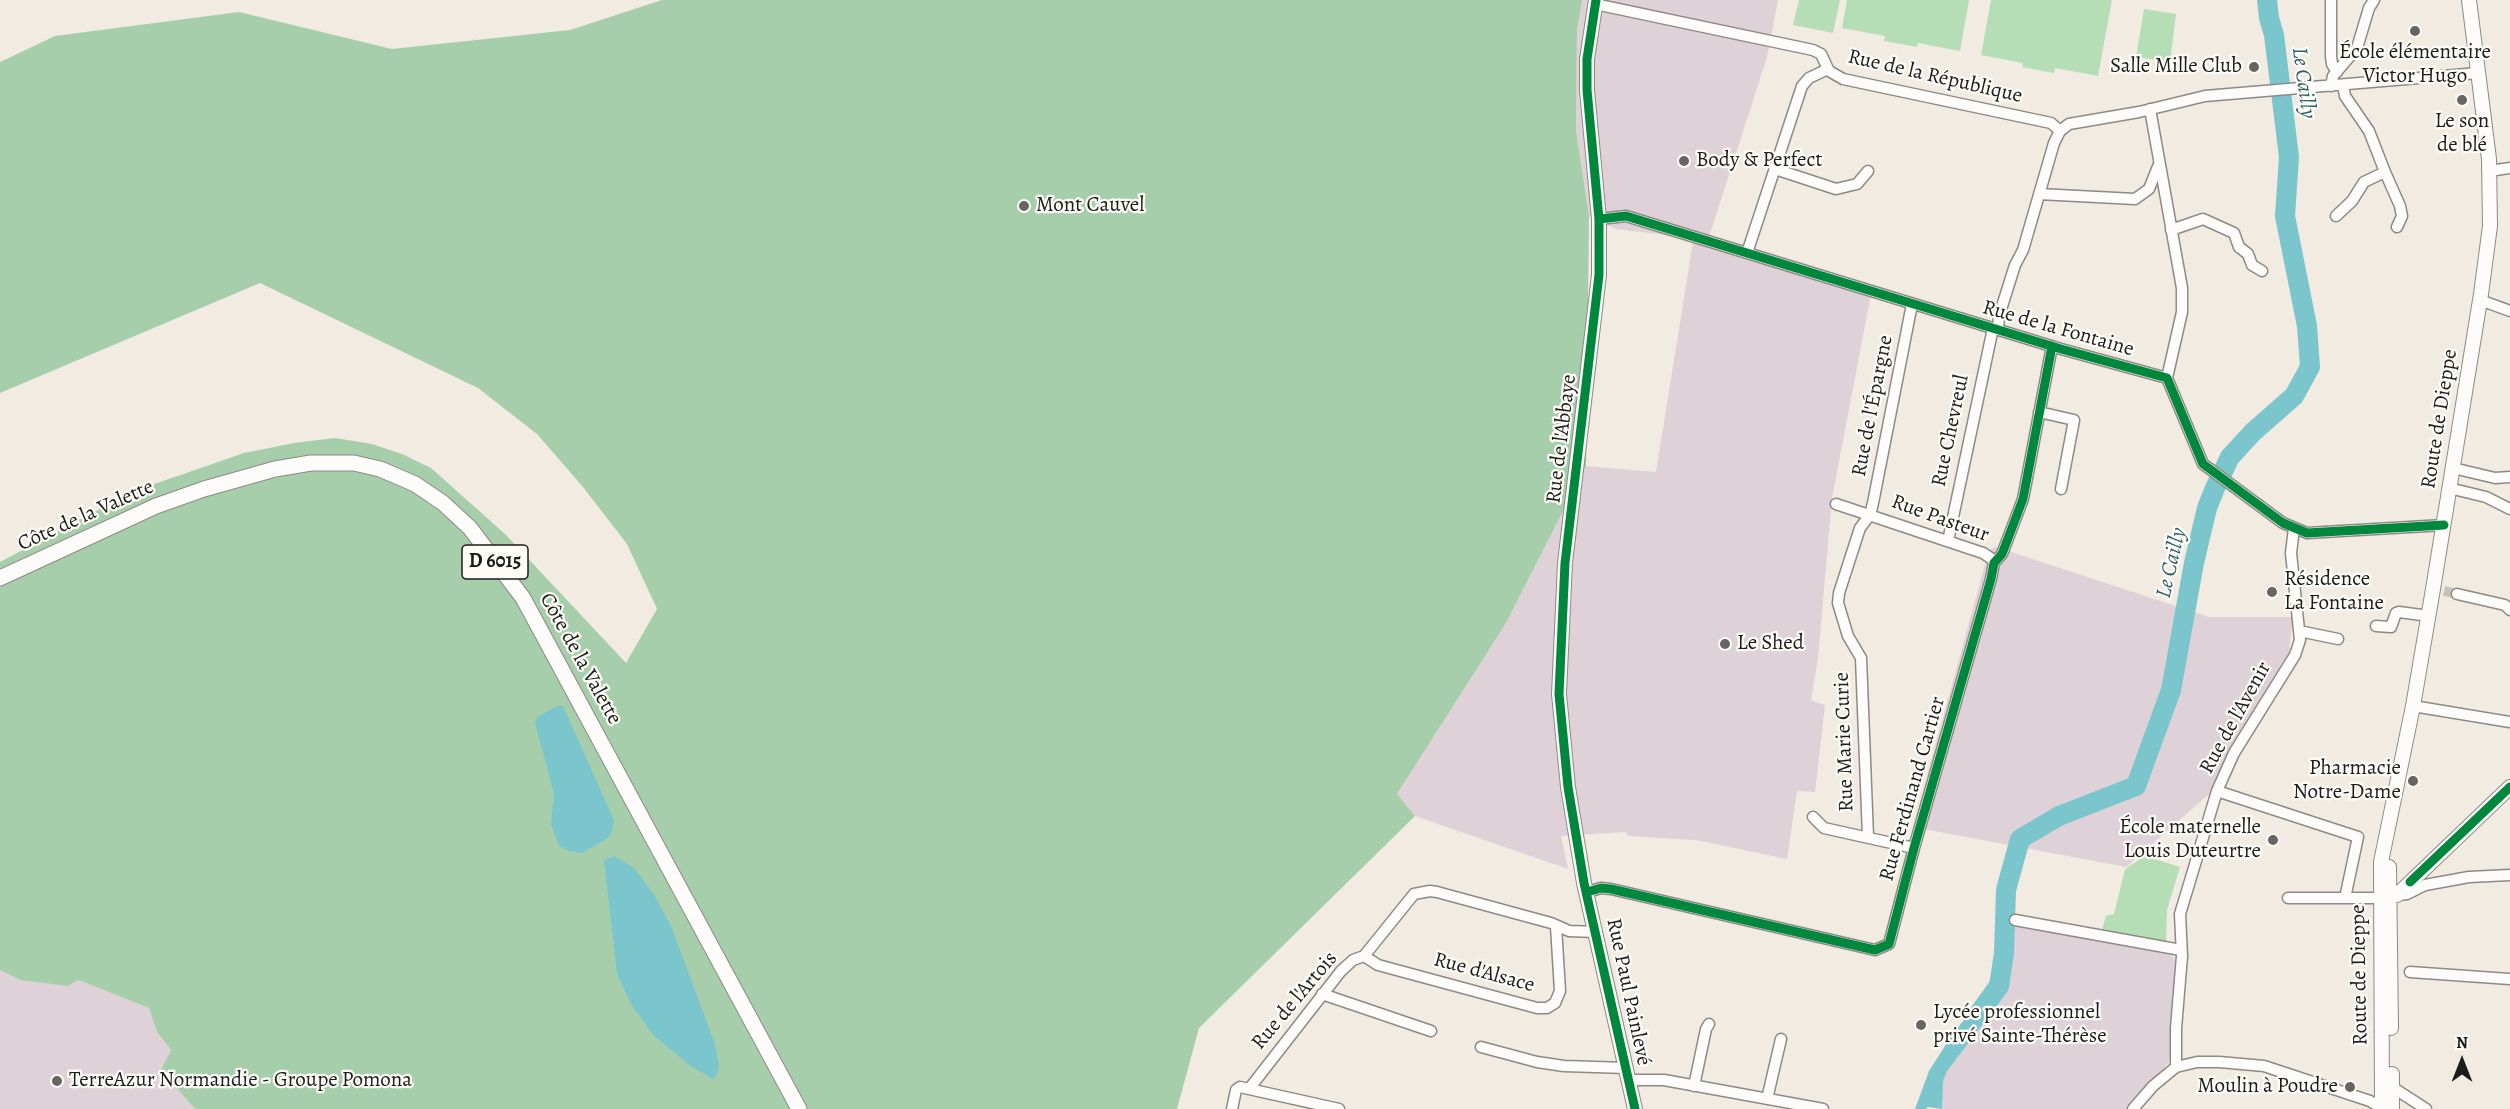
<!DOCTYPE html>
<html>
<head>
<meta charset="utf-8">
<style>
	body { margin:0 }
	#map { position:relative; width:2510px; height:1109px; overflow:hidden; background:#f1ebe1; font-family:Alegreya,serif }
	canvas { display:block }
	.north { position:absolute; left:2432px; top:1031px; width:60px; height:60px; -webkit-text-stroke:4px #fdfcf7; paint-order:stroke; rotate:0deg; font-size:16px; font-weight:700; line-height:24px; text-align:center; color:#1c1c1c }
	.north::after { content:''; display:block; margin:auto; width:21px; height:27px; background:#1c1c1c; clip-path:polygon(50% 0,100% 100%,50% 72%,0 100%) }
</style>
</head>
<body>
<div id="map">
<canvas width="2510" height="1109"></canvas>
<div class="north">N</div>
</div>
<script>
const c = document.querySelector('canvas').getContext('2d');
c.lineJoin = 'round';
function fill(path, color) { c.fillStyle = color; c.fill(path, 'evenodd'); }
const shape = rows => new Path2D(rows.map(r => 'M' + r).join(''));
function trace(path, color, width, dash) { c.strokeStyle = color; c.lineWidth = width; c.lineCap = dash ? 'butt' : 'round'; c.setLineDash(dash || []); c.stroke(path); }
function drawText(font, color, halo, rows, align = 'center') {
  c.font = font + ' Alegreya,serif'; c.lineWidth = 4.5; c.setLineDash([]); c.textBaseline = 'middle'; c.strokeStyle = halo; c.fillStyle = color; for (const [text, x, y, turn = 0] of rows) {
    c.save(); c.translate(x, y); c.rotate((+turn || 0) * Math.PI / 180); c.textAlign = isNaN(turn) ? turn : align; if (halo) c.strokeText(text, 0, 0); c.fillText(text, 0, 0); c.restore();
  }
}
const industrial = shape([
	[1582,0,1778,0,1767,57,1708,240,1616,229,1589,216,1576,130,1577,32],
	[1693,242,1871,294,1832,498,1818,658,1811,700,1825,705,1815,792,1797,791,1787,859,1696,840,1628,836,1626,832,1561,836,1568,869,1415,816,1397,794,1506,623,1586,466,1656,472],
	[1996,547,2209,617,2293,617,2289,652,2257,704,2217,787,2126,867,1913,827,1989,550],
	[2011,923,2171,955,2176,962,2169,1062,2127,1109,1940,1109,1941,1082,1948,1066,2002,999,2010,962],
	[0,970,21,980,78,980,149,1008,157,1032,171,1050,162,1070,195,1109,0,1109]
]);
const green = shape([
	[1799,0,1840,0,1833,33,1793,25],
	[1847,0,1969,0,1960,51,1918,43,1917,47,1884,41,1885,36,1842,28],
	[1991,0,2112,0,2098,76,2055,68,2054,73,2022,67,2023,63,1981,55],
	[2144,9,2176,14,2170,62,2136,57],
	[2145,856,2180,867,2167,910,2166,944,2101,933,2106,916,2114,914,2125,869]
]);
const forest = shape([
	[662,0,1582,0,1577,32,1576,130,1589,216,1586,466,1506,623,1397,794,1415,816,1199,1028,1177,1109,195,1109,161,1070,171,1050,157,1032,149,1008,78,980,68,986,20,980,0,970,0,562,134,491,244,453,294,443,335,438,372,444,402,454,431,468,505,534,626,663,657,609,627,544,583,487,537,434,478,388,260,283,0,393,0,62,55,36,239,12,392,49,570,30]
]);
const water = shape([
	[557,706,563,706,614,820,612,831,608,838,582,853,569,851,559,846,551,824,554,794,535,723,537,717],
	[615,856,635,869,655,896,671,926,715,1044,719,1065,718,1073,713,1079,692,1067,654,1036,632,1006,617,974,604,860],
	[1988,990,2002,994,1998,1004,1947,1071,1943,1081,1942,1109,1928,1107,1926,1109,1915,1109,1929,1071,1952,1035]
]);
const river = shape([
	[1980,1012,1999,986,2004,953,2006,890,2020,839,2059,816,2136,786,2171,690,2194,563,2207,508,2215,488,2230,457,2253,432,2294,396,2310,367,2307,326,2285,216,2289,157,2274,35,2269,18,2267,0]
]);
const streetTunnel = shape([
	[2444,591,2457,594]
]);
const street = shape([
	[2331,0,2331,56,2332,64,2337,72],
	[1595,4,1813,50,1821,54,1829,71,1843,79,2051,123,2060,131],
	[2331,86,2333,76,2357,48,2369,8,2374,0],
	[2150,109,2182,288,2182,312,2167,378],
	[1775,169,1836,189,1857,184,1868,171],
	[2489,171,2510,168],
	[2385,172,2400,206,2402,216,2397,227],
	[2039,194,2135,199,2149,189,2159,164],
	[2336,216,2352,201,2364,182,2385,172,2369,131,2345,96,2343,85],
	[1599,219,1626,216,2061,349,2167,378,2203,464,2283,523,2307,533,2444,525],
	[2171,230,2203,219,2234,233,2239,247,2248,254,2252,265,2262,271],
	[1747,253,1802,86,1809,78,1828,69],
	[2480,300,2510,311],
	[1998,329,1999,316,2015,265,2023,250,2054,143,2060,131,2069,124,2139,112,2205,96,2478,73],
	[2039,412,2074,420,2061,489],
	[2453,468,2495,478,2510,477],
	[2449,488,2486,497,2510,509],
	[1836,504,1983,553,1992,559,1994,563],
	[1948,541,1993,328],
	[2457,594,2505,605,2510,610],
	[2376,626,2391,627,2396,613,2399,612,2429,616],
	[2299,631,2338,639],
	[2413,706,2510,722],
	[2217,791,2358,837,2345,898,2380,898],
	[1813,817,1824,828,1914,848],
	[1868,837,1861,658,1848,636,1838,603,1839,593,1860,528,1870,515,1873,503,1912,304],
	[1587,892,1601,888,1611,889,1875,950,1889,944,1914,848,1991,579,1994,563,2002,554,2023,499,2052,346],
	[2397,895,2407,894,2425,885,2469,877,2510,875],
	[2288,898,2345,898],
	[2015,920,2181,950],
	[1364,956,1378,965,1537,1008,1547,1008,1555,1003,1560,991,1556,926],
	[2410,972,2510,979],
	[1322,994,1431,1031],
	[1481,1047,1537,1062,1564,1066,1626,1068],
	[2176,1067,2176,1028,2182,956,2180,914,2217,791,2234,753,2295,655,2300,640,2291,553,2294,528],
	[1628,1080,1664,1080,1823,1109],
	[1694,1086,1706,1029,1709,1024],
	[2386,1086,2392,1087,2426,1109],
	[1249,1089,1341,971,1353,960,1364,956,1414,894,1430,891,1437,892,1551,923,1569,931,1596,932],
	[1767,1099,1781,1039],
	[1232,1109,1236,1090,1240,1087,1339,1109],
	[2133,1109,2153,1086,2176,1067,2197,1062,2219,1062,2264,1066,2370,1101,2383,1109]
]);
const secondary = shape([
	[1596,0,1587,59,1587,90,1599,219,1599,275,1565,563,1559,694,1568,787,1584,883,1635,1109],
	[2389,867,2391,1028],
	[2382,898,2397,895,2510,787],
	[2392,1074,2392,1109],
	[2382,1109,2381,862,2413,706,2433,589,2481,294,2490,226,2489,159,2469,0]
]);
const primary = shape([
	[0,578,156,506,204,489,275,469,311,463,354,463,380,469,415,484,443,503,470,528,523,598,799,1109]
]);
const cycleway = shape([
	[1596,0,1587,59,1587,90,1599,219,1599,275,1565,563,1559,694,1568,787,1584,883,1635,1109],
	[1599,219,1626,216,2061,349,2167,378,2203,464,2283,523,2307,533,2444,525],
	[2410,882,2510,787],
	[1587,892,1601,888,1611,889,1875,950,1889,944,1914,848,1991,579,1994,563,2002,554,2023,499,2052,346]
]);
const markers = [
	[2415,31,6,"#676461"],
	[2254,67,6,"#676461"],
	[2462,100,6,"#676461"],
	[1684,161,6,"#676461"],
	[1024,206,6,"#676461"],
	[2272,592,6,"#676461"],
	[1725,644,6,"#676461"],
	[2413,781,6,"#676461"],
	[2273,840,6,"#676461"],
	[1921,1025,6,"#676461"],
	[57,1081,6,"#676461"],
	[2350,1087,6,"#676461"]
];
const shields = [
	[495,562,66]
];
const shieldNames = [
	["D 6015",495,562]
];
const poiNames = [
	["École élémentaire",2415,53,"center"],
	["Victor Hugo",2415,77,"center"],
	["Salle Mille Club",2242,67,"right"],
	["Le son",2462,122,"center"],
	["de blé",2462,146,"center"],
	["Body & Perfect",1696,161],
	["Mont Cauvel",1036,206],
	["Résidence",2284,580],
	["La Fontaine",2284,604],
	["Le Shed",1737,644],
	["Pharmacie",2401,769,"right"],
	["Notre-Dame",2401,793,"right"],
	["École maternelle",2261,828,"right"],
	["Louis Duteurtre",2261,852,"right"],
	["Lycée professionnel",1933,1013],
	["privé Sainte-Thérèse",1933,1037],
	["TerreAzur Normandie - Groupe Pomona",69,1081],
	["Moulin à Poudre",2338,1087,"right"]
];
const streetNames = [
	["Rue de la République",1935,77,13],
	["Rue de la Fontaine",2058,329,16],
	["Rue de l'Épargne",1873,406,-79],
	["Route de Dieppe",2440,419,-81],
	["Rue Chevreul",1951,431,-78],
	["Rue de l'Abbaye",1562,439,-83],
	["Côte de la Valette",86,516,-24],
	["Rue Pasteur",1940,519,20],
	["Côte de la Valette",580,659,61],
	["Rue de l'Avenir",2236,718,-61],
	["Rue Marie Curie",1845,742,-92],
	["Rue Ferdinand Cartier",1913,789,-74],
	["Rue d'Alsace",1484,973,15],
	["Route de Dieppe",2360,975,-91],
	["Rue Paul Painlevé",1628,992,78],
	["Rue de l'Artois",1295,1001,-50]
];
const waterNames = [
	["Le Cailly",2303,83,82],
	["Le Cailly",2172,563,-77]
];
fill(industrial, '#ded2d8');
fill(green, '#b5deb7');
fill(forest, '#a7ceab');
fill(water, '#7bc6cd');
trace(river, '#7bc6cd', 20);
trace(streetTunnel, '#c6c2ba', 10, [10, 5]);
trace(street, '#8d8a85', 13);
trace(secondary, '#8d8a85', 16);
trace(primary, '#8d8a85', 17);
trace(street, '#fdfcfa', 10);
trace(secondary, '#fdfcfa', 14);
trace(primary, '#fdfcfa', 15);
trace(cycleway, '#00873e', 9);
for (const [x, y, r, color] of markers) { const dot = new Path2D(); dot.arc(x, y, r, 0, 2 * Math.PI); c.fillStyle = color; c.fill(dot); trace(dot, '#fdfcf7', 2); }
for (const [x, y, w] of shields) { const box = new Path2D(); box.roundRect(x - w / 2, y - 17, w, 34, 4.5); c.fillStyle = '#fdfcf7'; c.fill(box); trace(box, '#1c1c1c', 1.5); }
drawText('bold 20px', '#1c1c1c', null, shieldNames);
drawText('21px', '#1c1c1c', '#fdfcf7', poiNames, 'left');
drawText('21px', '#1c1c1c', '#fdfcf7', streetNames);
drawText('italic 22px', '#306168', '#fdfcf7', waterNames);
</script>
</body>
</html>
